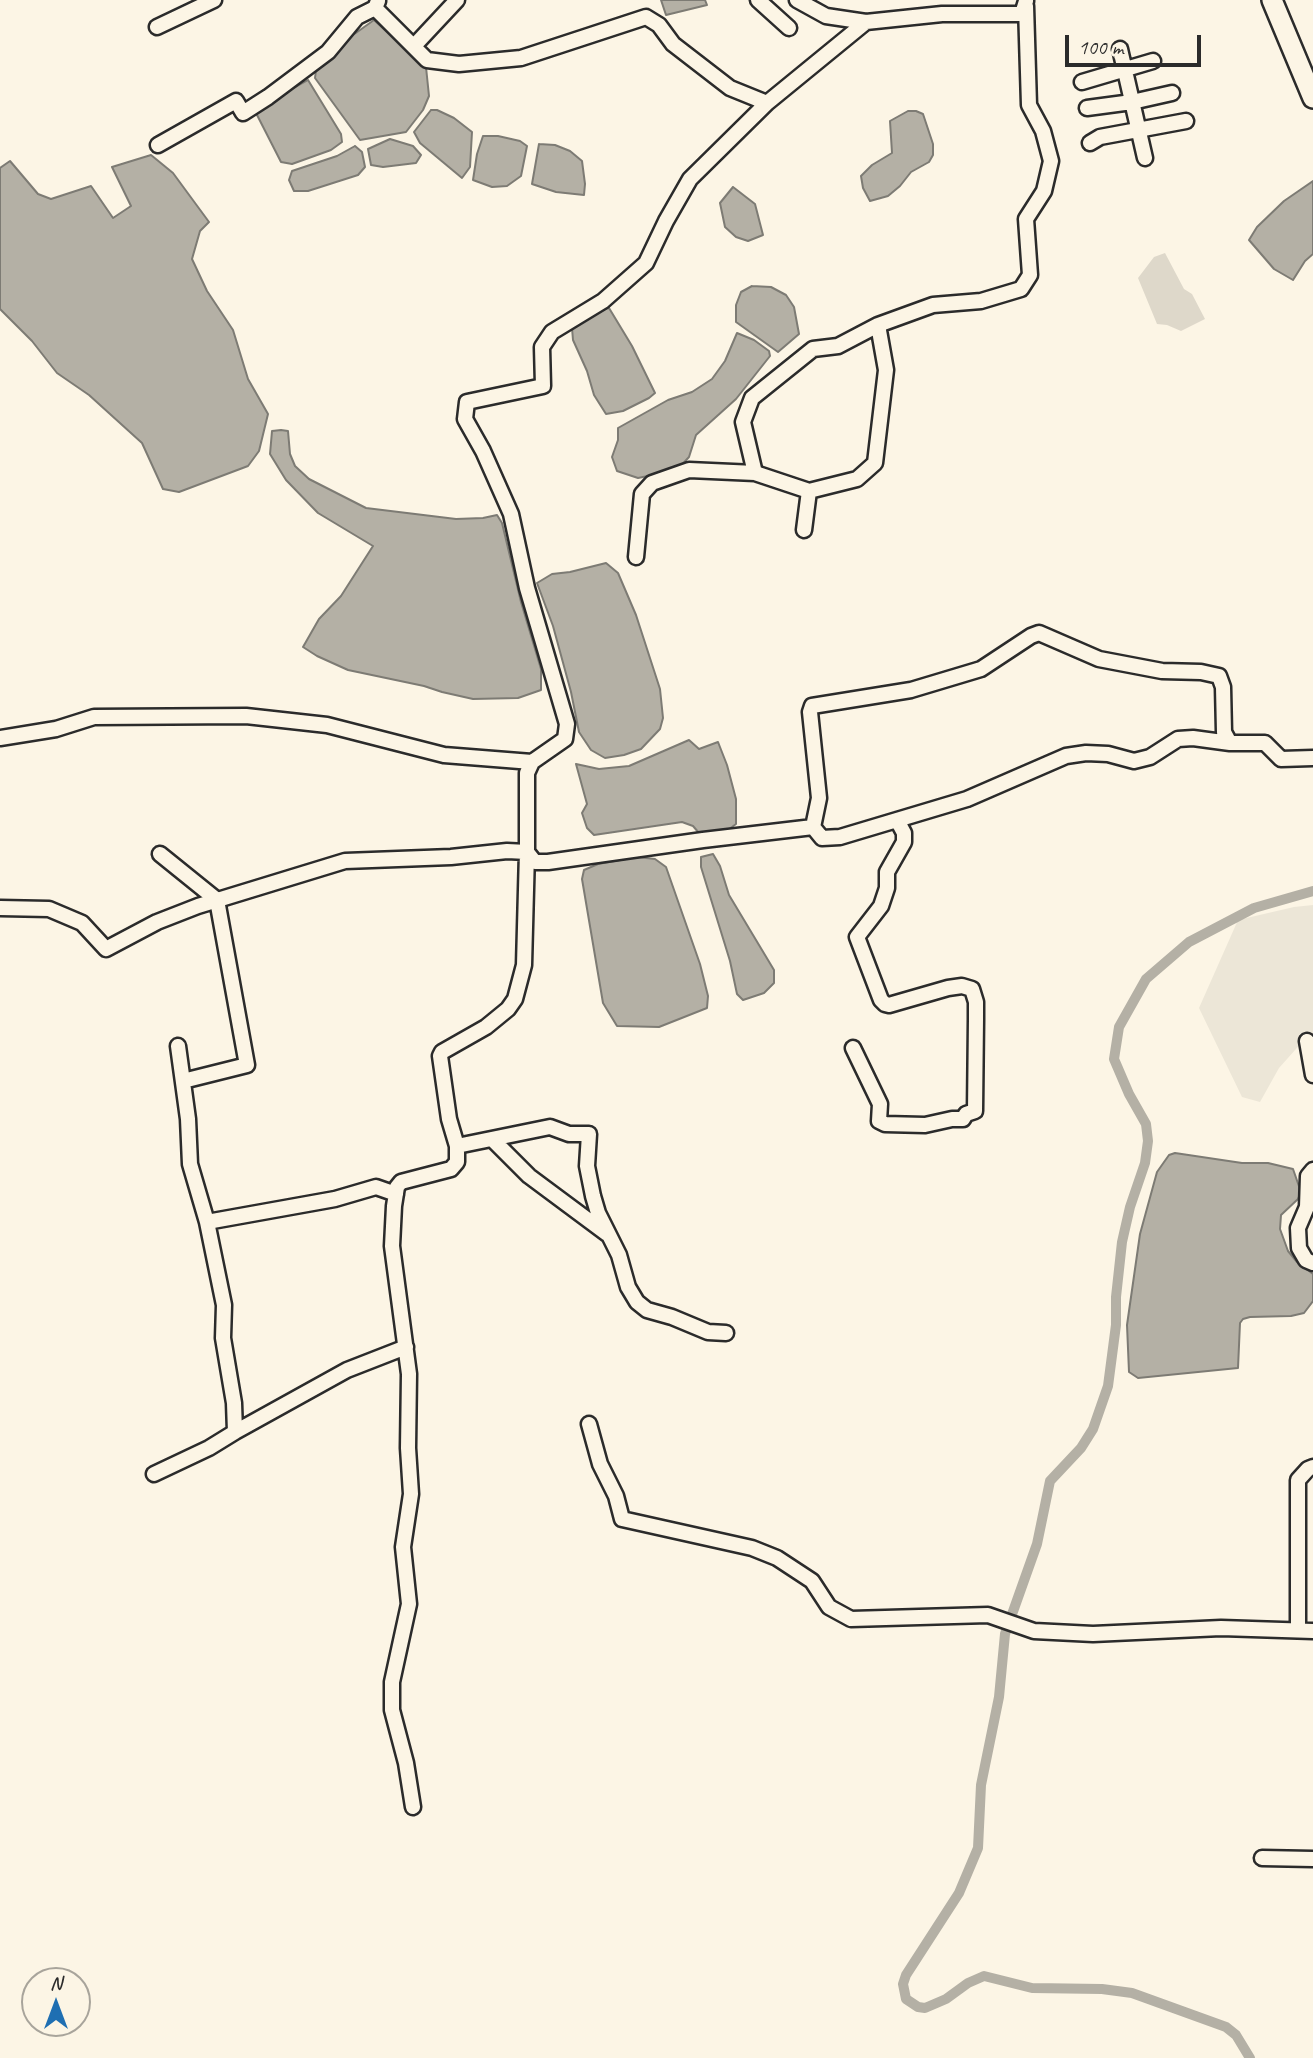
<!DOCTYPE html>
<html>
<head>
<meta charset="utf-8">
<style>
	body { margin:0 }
	#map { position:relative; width:1313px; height:2058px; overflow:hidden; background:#fcf5e5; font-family:Caveat,sans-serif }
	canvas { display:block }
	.north { position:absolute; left:21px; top:1967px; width:70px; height:70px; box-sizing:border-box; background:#fcf5e5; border:2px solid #a8a49b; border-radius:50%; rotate:0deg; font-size:19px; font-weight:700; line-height:28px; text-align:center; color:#2b2b2b }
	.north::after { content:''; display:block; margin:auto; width:24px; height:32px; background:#1f6fb2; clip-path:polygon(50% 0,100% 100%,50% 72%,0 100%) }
	.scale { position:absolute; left:1065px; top:35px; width:136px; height:32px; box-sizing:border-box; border:4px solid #2b2b2b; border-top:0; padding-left:9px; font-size:21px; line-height:24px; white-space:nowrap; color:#2b2b2b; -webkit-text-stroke:5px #fcf5e5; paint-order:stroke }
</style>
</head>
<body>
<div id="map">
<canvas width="1313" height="2058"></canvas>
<div class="north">N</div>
<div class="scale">100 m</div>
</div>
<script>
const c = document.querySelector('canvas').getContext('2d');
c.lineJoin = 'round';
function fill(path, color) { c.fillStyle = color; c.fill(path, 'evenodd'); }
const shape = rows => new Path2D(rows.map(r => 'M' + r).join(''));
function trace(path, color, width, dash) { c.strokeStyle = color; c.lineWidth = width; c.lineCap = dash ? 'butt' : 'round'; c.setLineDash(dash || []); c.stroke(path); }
const built = shape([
	[1313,905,1313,1040,1304,1040,1279,1068,1260,1102,1242,1097,1199,1008,1238,920,1294,907]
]);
const green = shape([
	[1165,253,1184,289,1192,294,1205,319,1181,331,1167,325,1157,324,1138,278,1154,257]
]);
const water = shape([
	[661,0,705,0,707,5,666,15,661,0],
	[374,20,426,67,429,96,423,110,406,132,360,140,315,78,316,70,332,58,353,35,374,20],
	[308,80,341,134,342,142,331,150,292,164,281,162,256,113,260,107,308,80],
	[431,110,437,110,454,118,472,132,470,167,462,178,420,143,414,132,431,110],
	[908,111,916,111,923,114,933,144,933,155,929,162,911,172,900,186,888,196,870,201,863,188,861,176,872,165,892,153,890,121,908,111],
	[483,136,498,136,520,141,527,146,521,176,507,186,492,187,473,180,477,154,483,136],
	[390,139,413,146,421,155,416,163,383,167,371,165,368,149,390,139],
	[539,144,555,145,570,151,582,161,585,184,584,195,556,192,532,184,539,144],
	[355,146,362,152,365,167,358,175,308,191,294,191,289,180,292,171,337,156,355,146],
	[151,155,173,173,209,222,200,231,192,259,207,291,233,330,248,379,268,414,259,451,248,466,179,492,163,489,142,443,89,395,57,373,32,341,0,309,0,168,10,161,38,194,51,199,91,186,113,218,131,206,112,167,151,155],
	[1313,181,1313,254,1305,261,1293,280,1274,269,1249,240,1257,227,1284,201,1313,181],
	[733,187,755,204,763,235,748,241,736,237,725,227,720,203,733,187],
	[752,286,771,287,786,295,794,307,799,334,778,352,736,322,736,305,741,292,752,286],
	[609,308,632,346,655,393,649,398,623,411,606,414,594,395,587,371,573,340,572,328,597,310,609,308],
	[737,333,754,340,769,351,770,356,736,399,696,435,689,457,677,470,638,478,617,471,612,457,618,440,618,428,668,400,692,392,712,379,725,361,737,333],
	[281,430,288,431,290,454,295,466,309,479,366,508,456,519,483,518,497,515,502,523,521,602,541,669,541,690,518,698,473,699,442,692,424,686,348,670,317,656,303,647,319,619,341,596,373,546,318,513,286,480,270,454,272,431,281,430],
	[606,563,618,573,636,615,660,689,663,718,660,729,641,749,624,755,605,758,591,750,579,732,571,692,553,626,537,583,552,574,570,572,606,563],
	[689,740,699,749,718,742,727,765,736,799,736,824,728,830,699,833,693,826,682,822,594,835,587,828,582,813,587,804,576,764,599,769,629,766,689,740],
	[713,854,720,866,729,895,774,970,774,983,764,993,743,1000,737,994,730,961,701,867,701,857,713,854],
	[637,857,655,859,666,867,700,964,708,996,707,1008,659,1027,617,1026,603,1003,582,879,584,870,598,864,637,857],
	[1175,1153,1242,1163,1268,1163,1293,1169,1301,1192,1298,1199,1281,1215,1280,1229,1288,1251,1297,1262,1313,1274,1313,1301,1304,1313,1291,1316,1250,1317,1243,1319,1240,1323,1238,1368,1138,1378,1129,1372,1127,1325,1140,1234,1157,1172,1169,1155,1175,1153]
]);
const canal = shape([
	[1250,2058,1236,2035,1226,2027,1132,1993,1102,1989,1032,1988,984,1976,968,1983,946,1999,925,2008,918,2007,906,1999,903,1984,906,1975,959,1893,978,1848,981,1785,999,1697,1005,1634,1037,1544,1050,1481,1081,1448,1093,1429,1108,1386,1116,1325,1116,1297,1122,1242,1130,1207,1145,1163,1148,1141,1146,1124,1129,1094,1114,1059,1119,1027,1146,979,1189,942,1254,908,1313,891]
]);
const minor = shape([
	[758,0,789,28],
	[797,0,826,16,866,22,942,14,1022,14,1026,1],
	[375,8,427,60,459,64,521,58,646,17,659,25,673,44,730,88,767,103,866,22],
	[157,27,214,0],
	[414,46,457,0],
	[1120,49,1145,158],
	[1082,82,1153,61],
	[1087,108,1132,102,1172,93],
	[1090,143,1100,137,1186,121],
	[158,145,236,101,243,113,268,97,328,52,357,17,375,8,378,1],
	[755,473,743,422,752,398,813,349,838,346,878,325],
	[804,530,809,491,857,479,875,463,886,370,878,325,933,305,981,301,1021,289,1030,275,1026,219,1044,191,1051,161,1043,131,1029,105,1026,6],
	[636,557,642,494,652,483,689,470,755,473,809,491],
	[0,738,56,729,94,717,246,716,327,725,444,755,532,762],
	[813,827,822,838,840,837,967,799,1066,756,1086,753,1108,754,1134,761,1150,757,1178,739,1193,738,1230,743,1265,743,1281,759,1313,758],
	[160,854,217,900,247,1065,183,1081],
	[0,908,49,909,82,923,106,949,157,922,198,906,345,861,451,857,507,851,527,852,527,773,532,762,565,739,567,724,527,588,511,514,483,451,465,419,467,402,543,386,542,347,552,332,603,301,646,263,666,221,690,179,767,103],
	[1307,1041,1313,1075],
	[853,1048,880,1104,879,1121,885,1124,925,1125,952,1119,963,1119,966,1114,975,1111,976,1019,976,1002,972,989,962,986,948,988,889,1005,885,1004,881,1000,857,937,881,906,887,888,887,872,904,842,904,833,897,820],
	[492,1139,529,1176,607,1234],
	[457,1146,550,1127,569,1134,589,1134,587,1166,593,1196,598,1213,619,1255,628,1287,637,1302,647,1310,672,1317,708,1332,726,1333],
	[1313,1170,1308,1176,1307,1207,1298,1228,1299,1248,1306,1260,1313,1263],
	[207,1222,335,1199,376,1187,396,1194],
	[589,1424,600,1464,616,1496,622,1519,752,1548,777,1558,812,1581,829,1607,851,1619,988,1615,1034,1631,1093,1634,1221,1628,1313,1631],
	[235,1432,347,1370,406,1347],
	[154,1474,209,1448,235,1432,234,1403,223,1338,224,1305,207,1222,190,1164,188,1119,178,1046],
	[1298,1630,1298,1480,1308,1469,1313,1467],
	[413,1807,406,1763,392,1710,392,1682,409,1604,403,1547,411,1494,408,1448,409,1374,392,1246,394,1206,397,1187,401,1182,451,1169,457,1162,457,1146,449,1119,440,1056,442,1052,486,1027,508,1009,515,999,524,965,527,852,535,862,548,862,703,840,813,827,819,798,810,712,812,706,911,690,981,669,1031,636,1039,633,1099,659,1162,671,1201,672,1219,676,1223,687,1224,732,1230,743],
	[1262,1858,1313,1859]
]);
const highway = shape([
	[1272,0,1313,98]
]);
fill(built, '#ece6d7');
fill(green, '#ded8ca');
fill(water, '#b4b0a5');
trace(water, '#7d7b74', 2);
trace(canal, '#b4b0a5', 10);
trace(minor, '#2b2b2b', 19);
trace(highway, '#2b2b2b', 24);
trace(minor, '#fcf5e5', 14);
trace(highway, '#fcf5e5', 19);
</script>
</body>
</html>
